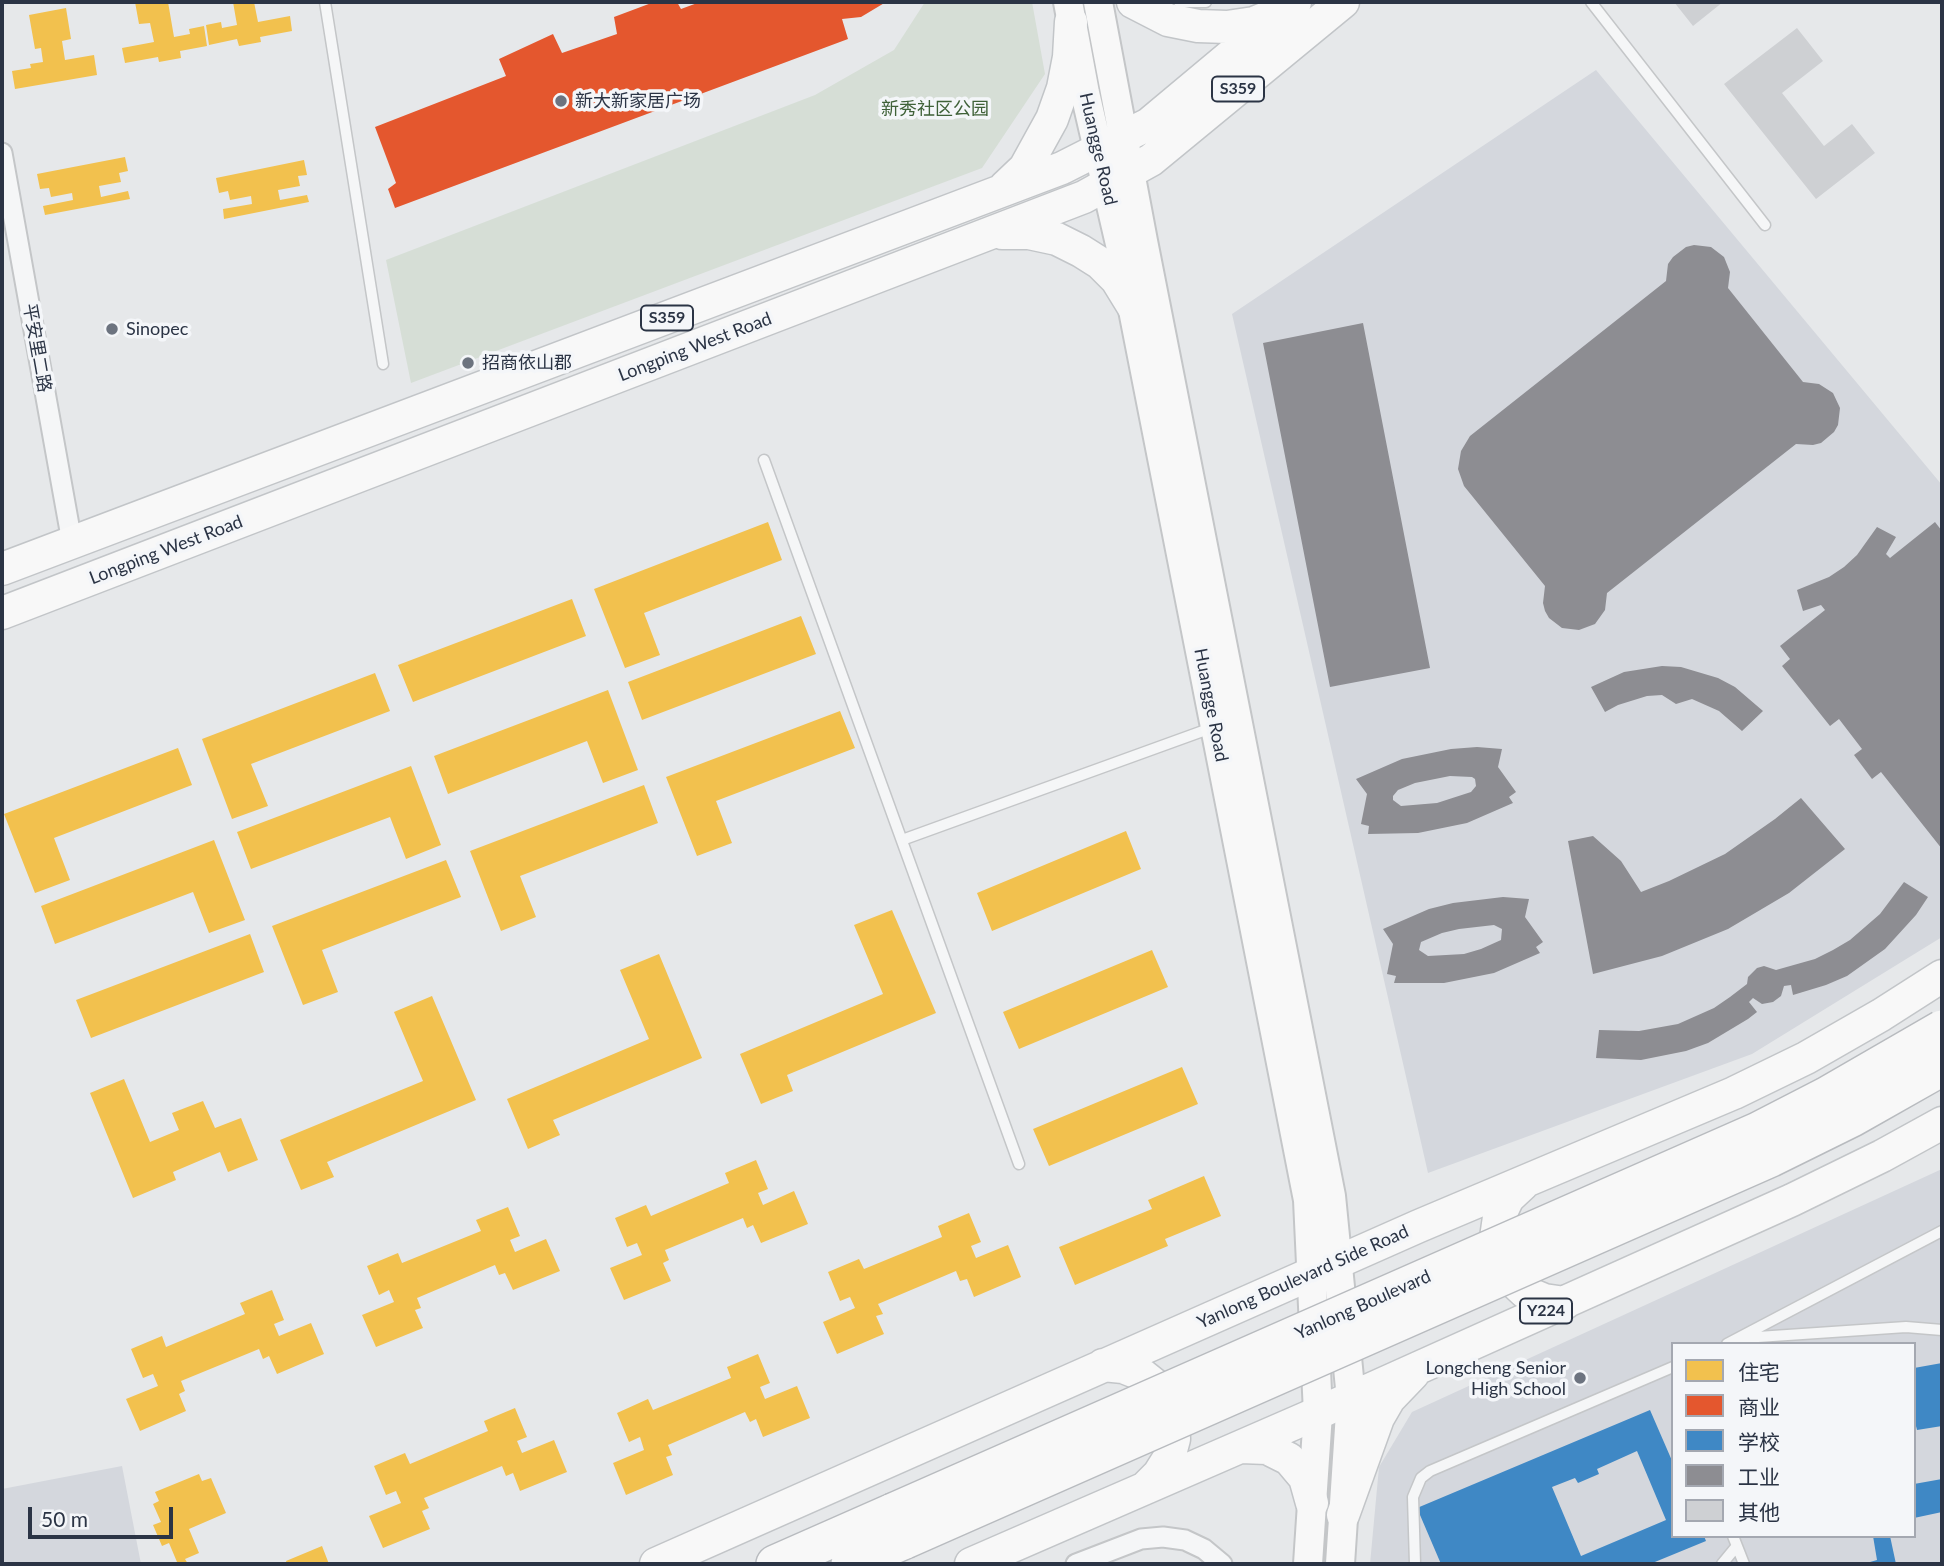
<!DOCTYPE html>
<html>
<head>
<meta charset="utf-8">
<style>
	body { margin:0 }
	#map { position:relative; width:1944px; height:1566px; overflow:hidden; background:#e6e8ea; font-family:Lato,"Noto Sans SC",sans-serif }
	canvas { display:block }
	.frame { position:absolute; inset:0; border:4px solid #2b3445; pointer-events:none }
	.legend { position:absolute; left:1671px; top:1342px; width:245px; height:196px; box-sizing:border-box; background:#f4f6f9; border:2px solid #a4a8b1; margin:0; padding:9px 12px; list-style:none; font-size:21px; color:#2b3445 }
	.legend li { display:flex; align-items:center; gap:14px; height:35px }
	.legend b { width:35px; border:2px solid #a4a8b1 }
	.scale { position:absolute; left:28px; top:1507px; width:145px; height:32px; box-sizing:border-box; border:4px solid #2b3445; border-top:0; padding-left:9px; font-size:21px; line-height:24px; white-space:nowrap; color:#2b3445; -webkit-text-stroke:5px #f4f6f9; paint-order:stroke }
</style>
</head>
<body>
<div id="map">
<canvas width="1944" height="1566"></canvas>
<div class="frame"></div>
<ul class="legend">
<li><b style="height:19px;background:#f2c14e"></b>住宅</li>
<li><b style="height:19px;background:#e4572e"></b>商业</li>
<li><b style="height:19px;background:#3f88c5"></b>学校</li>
<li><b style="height:19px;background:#8d8d92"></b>工业</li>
<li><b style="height:19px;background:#ced0d3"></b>其他</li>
</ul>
<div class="scale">50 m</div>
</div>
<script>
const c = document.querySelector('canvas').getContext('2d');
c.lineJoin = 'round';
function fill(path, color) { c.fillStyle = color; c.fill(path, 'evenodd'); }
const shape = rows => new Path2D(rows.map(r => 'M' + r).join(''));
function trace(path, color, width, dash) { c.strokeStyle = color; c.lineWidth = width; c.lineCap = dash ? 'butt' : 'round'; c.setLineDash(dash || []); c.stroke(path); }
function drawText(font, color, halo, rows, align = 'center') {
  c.font = font + ' Lato,"Noto Sans SC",sans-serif'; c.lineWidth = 7; c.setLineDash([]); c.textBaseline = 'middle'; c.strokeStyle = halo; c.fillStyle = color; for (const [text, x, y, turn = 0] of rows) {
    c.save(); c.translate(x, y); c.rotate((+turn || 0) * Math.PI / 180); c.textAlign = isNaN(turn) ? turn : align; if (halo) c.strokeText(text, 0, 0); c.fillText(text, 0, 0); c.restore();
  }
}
const built = shape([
	[1596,70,1942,485,1942,937,1752,1054,1428,1173,1232,314],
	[1942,1169,1942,1564,1370,1564,1379,1467,1412,1412],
	[1673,1344,1914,1344,1914,1536,1673,1536],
	[122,1466,141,1564,2,1564,2,1489]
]);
const green = shape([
	[925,2,1032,2,1045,74,982,168,411,383,386,260,815,95,894,50]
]);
const homes = shape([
	[135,2,168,2,174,37,190,34,189,29,204,26,207,46,180,51,181,58,159,62,158,57,125,63,122,48,154,42,150,23,139,24],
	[233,2,254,2,258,22,290,16,292,31,260,37,261,42,239,46,237,39,209,45,206,25,221,22,222,28,237,25],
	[66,8,71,39,62,41,65,60,94,55,97,75,15,89,12,71,31,68,30,64,43,62,41,48,35,49,29,15],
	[125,157,128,171,119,173,121,182,99,186,101,197,128,191,130,199,45,215,43,206,73,200,72,193,51,197,49,188,40,189,37,174],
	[304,160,307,175,298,176,300,186,278,190,280,200,307,195,309,202,224,219,223,209,252,204,251,196,230,200,228,191,219,193,216,178],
	[768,522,782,560,644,613,660,655,625,668,594,589],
	[572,599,586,636,413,702,398,665],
	[801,616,816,654,642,720,628,682],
	[375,673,390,711,251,764,268,806,232,819,202,739],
	[608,690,638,770,603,783,587,741,448,794,434,756],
	[840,711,855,748,716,801,732,843,697,856,666,777],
	[178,748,192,785,54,838,70,880,35,893,4,814],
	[411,766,441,845,406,859,390,817,251,869,237,832],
	[644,785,658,823,520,876,536,917,501,931,470,851],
	[1126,831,1141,869,992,931,977,893],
	[214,840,245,920,209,933,193,892,55,944,41,906],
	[446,860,461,897,322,950,338,992,303,1005,272,926],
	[892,910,936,1013,787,1075,793,1091,761,1104,740,1054,883,994,854,925],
	[250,934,264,972,91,1038,76,1000],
	[1152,950,1168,987,1019,1049,1003,1012],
	[659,954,702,1058,553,1120,560,1135,528,1149,507,1099,649,1039,620,970],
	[432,996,476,1100,327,1162,334,1177,301,1190,280,1140,423,1081,394,1012],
	[1182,1067,1198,1104,1049,1166,1033,1129],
	[124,1079,150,1142,179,1130,172,1113,203,1101,215,1128,241,1118,258,1160,228,1172,220,1152,173,1172,176,1180,133,1198,90,1093],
	[756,1160,768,1189,758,1193,763,1205,794,1191,808,1224,761,1243,753,1225,747,1228,743,1218,665,1250,669,1260,663,1263,671,1281,624,1300,610,1268,642,1255,637,1243,627,1247,615,1218,646,1205,651,1216,729,1183,725,1173],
	[1204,1176,1221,1216,1165,1239,1168,1246,1075,1285,1059,1247,1152,1209,1148,1200],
	[508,1207,520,1236,510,1240,515,1252,546,1239,560,1271,513,1290,505,1273,499,1275,495,1265,417,1298,421,1308,415,1310,423,1328,376,1347,362,1315,394,1302,389,1290,379,1295,367,1266,398,1253,402,1263,481,1231,476,1220],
	[969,1213,981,1242,971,1246,976,1258,1008,1245,1021,1277,974,1297,967,1279,960,1281,956,1271,878,1304,883,1314,876,1316,884,1334,837,1354,823,1322,855,1308,850,1297,840,1301,828,1272,859,1259,864,1269,942,1237,938,1226],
	[272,1290,284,1320,274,1324,279,1336,311,1323,324,1354,277,1374,269,1356,263,1359,259,1349,181,1381,185,1391,179,1394,186,1411,140,1431,126,1399,158,1386,153,1374,143,1378,131,1349,162,1336,166,1347,245,1314,240,1303],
	[758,1354,770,1383,760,1387,765,1399,797,1386,810,1418,763,1437,756,1419,750,1422,745,1412,668,1445,672,1455,666,1457,673,1475,626,1495,613,1463,644,1450,640,1437,629,1442,617,1413,648,1399,653,1410,731,1378,727,1367],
	[515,1408,527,1437,517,1441,522,1453,554,1440,567,1472,520,1491,513,1473,506,1476,502,1466,424,1498,429,1508,422,1511,430,1529,383,1548,369,1516,401,1503,396,1491,386,1495,374,1466,405,1453,410,1464,488,1431,484,1421],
	[199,1474,202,1481,211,1478,226,1513,189,1529,199,1553,185,1559,188,1564,171,1564,177,1562,169,1543,162,1546,153,1525,161,1522,153,1504,159,1501,155,1492],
	[322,1546,329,1564,287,1564,286,1561]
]);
const shops = shape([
	[654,2,677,2,681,9,700,2,886,2,861,17,842,19,848,39,395,208,388,189,396,183,375,127,506,76,499,59,553,34,562,53,617,34,614,17]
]);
const schools = shape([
	[1942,1363,1942,1426,1917,1430,1914,1418,1914,1368],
	[1650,1410,1673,1463,1673,1536,1704,1536,1706,1541,1650,1564,1441,1564,1417,1508],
	[1637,1451,1666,1520,1581,1556,1552,1487,1575,1478,1578,1483,1599,1474,1597,1469],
	[1942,1479,1942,1512,1914,1518,1914,1484],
	[1873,1536,1890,1536,1896,1564,1863,1564,1877,1560]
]);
const industry = shape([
	[1694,245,1711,247,1724,257,1730,272,1728,288,1803,382,1819,384,1833,393,1840,408,1838,425,1834,432,1821,443,1813,445,1796,444,1607,593,1605,610,1595,624,1579,630,1562,628,1549,618,1545,611,1543,603,1545,586,1464,486,1458,469,1461,451,1470,436,1666,281,1668,264,1673,257,1686,247],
	[1363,323,1430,668,1330,687,1263,343],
	[1935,522,1942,531,1942,849,1881,772,1872,779,1854,755,1862,749,1839,719,1830,726,1782,666,1790,659,1780,646,1825,610,1821,605,1803,611,1797,590,1829,577,1844,567,1857,555,1877,527,1896,537,1886,554,1890,558],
	[1662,666,1681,667,1718,678,1735,687,1763,711,1742,731,1719,711,1692,699,1676,704,1662,695,1647,696,1618,705,1605,712,1591,687,1624,672],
	[1477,747,1502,749,1498,767,1516,792,1509,797,1513,803,1467,823,1418,833,1368,834,1369,826,1361,824,1367,794,1356,779,1402,759,1451,749],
	[1450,776,1472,777,1475,779,1476,786,1471,792,1437,803,1401,806,1393,800,1393,796,1398,790,1415,783],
	[1801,798,1845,849,1789,893,1728,929,1662,956,1593,974,1568,841,1593,836,1621,861,1641,892,1669,881,1725,854,1775,819],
	[1904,882,1928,897,1916,915,1885,949,1847,976,1826,985,1793,995,1791,985,1784,986,1781,996,1773,1002,1762,1004,1753,998,1749,1002,1757,1012,1748,1019,1708,1043,1686,1051,1641,1060,1596,1058,1599,1030,1639,1031,1678,1024,1714,1008,1730,997,1747,984,1748,977,1757,968,1764,966,1776,970,1815,959,1833,950,1850,940,1880,914],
	[1503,897,1529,899,1525,917,1543,942,1536,947,1540,953,1494,973,1444,983,1394,983,1396,976,1387,974,1393,944,1383,929,1429,909,1453,903],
	[1494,925,1502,929,1501,940,1481,949,1464,954,1428,956,1419,950,1421,942,1442,933,1459,929]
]);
const building = shape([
	[1674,2,1723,2,1693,26],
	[1797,28,1823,61,1782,93,1824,146,1852,124,1875,153,1816,199,1724,84]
]);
const lane = shape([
	[325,2,383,364],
	[1179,2,1206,2],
	[1591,2,1765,225],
	[764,460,1019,1164],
	[902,840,1214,727],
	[1743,1338,1906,1327,1942,1330],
	[1727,1344,1942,1231],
	[1733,1536,1744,1564],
	[1415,1564,1413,1497,1421,1478,1430,1471,1673,1367],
	[1722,1564,1736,1547]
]);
const street = shape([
	[2,153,72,542],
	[1076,1564,1141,1539,1163,1537,1185,1540,1204,1549,1222,1564]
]);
const secondary = shape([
	[1068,2,1085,93,1120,244,1308,1200,1318,1413,1308,1564],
	[1098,2,1143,241,1331,1196,1351,1398,1340,1564]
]);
const primary = shape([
	[1133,2,1168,20,1198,26,1227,27,1254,23,1271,16],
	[1005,187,1025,168,1052,119,1063,88,1069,57,1071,22],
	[1002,233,1029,233,1057,239,1081,251,1100,263,1117,280,1133,306],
	[2,569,1062,168,1149,124,1295,2],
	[2,613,1084,197,1151,160,1343,2],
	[1523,1184,1508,1198,1499,1217,1496,1238,1499,1259,1509,1277,1525,1292,1544,1300,1565,1303],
	[1103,1365,1123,1367,1141,1374,1156,1386,1167,1402,1173,1420,1174,1439,1169,1458,1159,1474,1146,1487],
	[1241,1447,1267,1448,1289,1459,1305,1478,1312,1503],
	[1343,1515,1378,1418,1389,1399,1413,1374],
	[656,1564,1419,1226,1734,1093,1806,1058,1881,1015,1942,976],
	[971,1564,1318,1413,1792,1200,1882,1156,1942,1123]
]);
const highway = shape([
	[775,1564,893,1512],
	[850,1564,905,1540]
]);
const highwayBridge = shape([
	[893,1512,1758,1131,1826,1096,1942,1029],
	[905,1540,1771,1158,1852,1118,1942,1067]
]);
const markers = [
	[561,101,7,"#6c737f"],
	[112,329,7,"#6c737f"],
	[468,363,7,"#6c737f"],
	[1580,1378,7,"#6c737f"]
];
const shields = [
	[1238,89,52],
	[667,318,52],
	[1546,1311,52]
];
const shieldNames = [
	["S359",1238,89],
	["S359",667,318],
	["Y224",1546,1311]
];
const poiNames = [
	["新大新家居广场",575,101],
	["Sinopec",126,329],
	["招商依山郡",482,363],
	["Longcheng Senior",1566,1368,"right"],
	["High School",1566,1389,"right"]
];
const parkNames = [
	["新秀社区公园",935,109]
];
const streetNames = [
	["Huangge Road",1098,149,77],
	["Longping West Road",695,347,-21],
	["平安里二路",37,348,80],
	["Longping West Road",166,550,-21],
	["Huangge Road",1211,705,79],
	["Yanlong Boulevard Side Road",1303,1277,-24],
	["Yanlong Boulevard",1363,1305,-24]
];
fill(built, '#d4d7dd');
fill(green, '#d6ded6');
fill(homes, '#f2c14e');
fill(shops, '#e4572e');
fill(schools, '#3f88c5');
fill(industry, '#8d8d92');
fill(building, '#ced0d3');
trace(lane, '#c4c6c8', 13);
trace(street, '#c4c6c8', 23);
trace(secondary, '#c4c6c8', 32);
trace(primary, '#c2c5c8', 35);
trace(highway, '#b8bbbf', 40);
trace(lane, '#f5f6f7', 10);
trace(street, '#f5f6f7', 19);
trace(secondary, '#f8f8f8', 28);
trace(primary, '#f8f8f8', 32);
trace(highway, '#f8f8f8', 37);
trace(highwayBridge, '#b8bbbf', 40, []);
trace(highwayBridge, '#f8f8f8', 37);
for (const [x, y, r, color] of markers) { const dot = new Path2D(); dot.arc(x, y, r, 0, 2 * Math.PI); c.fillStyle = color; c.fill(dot); trace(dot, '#f4f6f9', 2.5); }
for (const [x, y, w] of shields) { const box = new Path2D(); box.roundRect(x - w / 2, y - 12.5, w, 25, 5); c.fillStyle = '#f4f6f9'; c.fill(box); trace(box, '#2b3445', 2); }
drawText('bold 16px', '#2b3445', null, shieldNames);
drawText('18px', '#2b3445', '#f4f6f9', poiNames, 'left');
drawText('18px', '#3f6138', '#f4f6f9', parkNames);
drawText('18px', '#2b3445', '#f4f6f9', streetNames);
</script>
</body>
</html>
